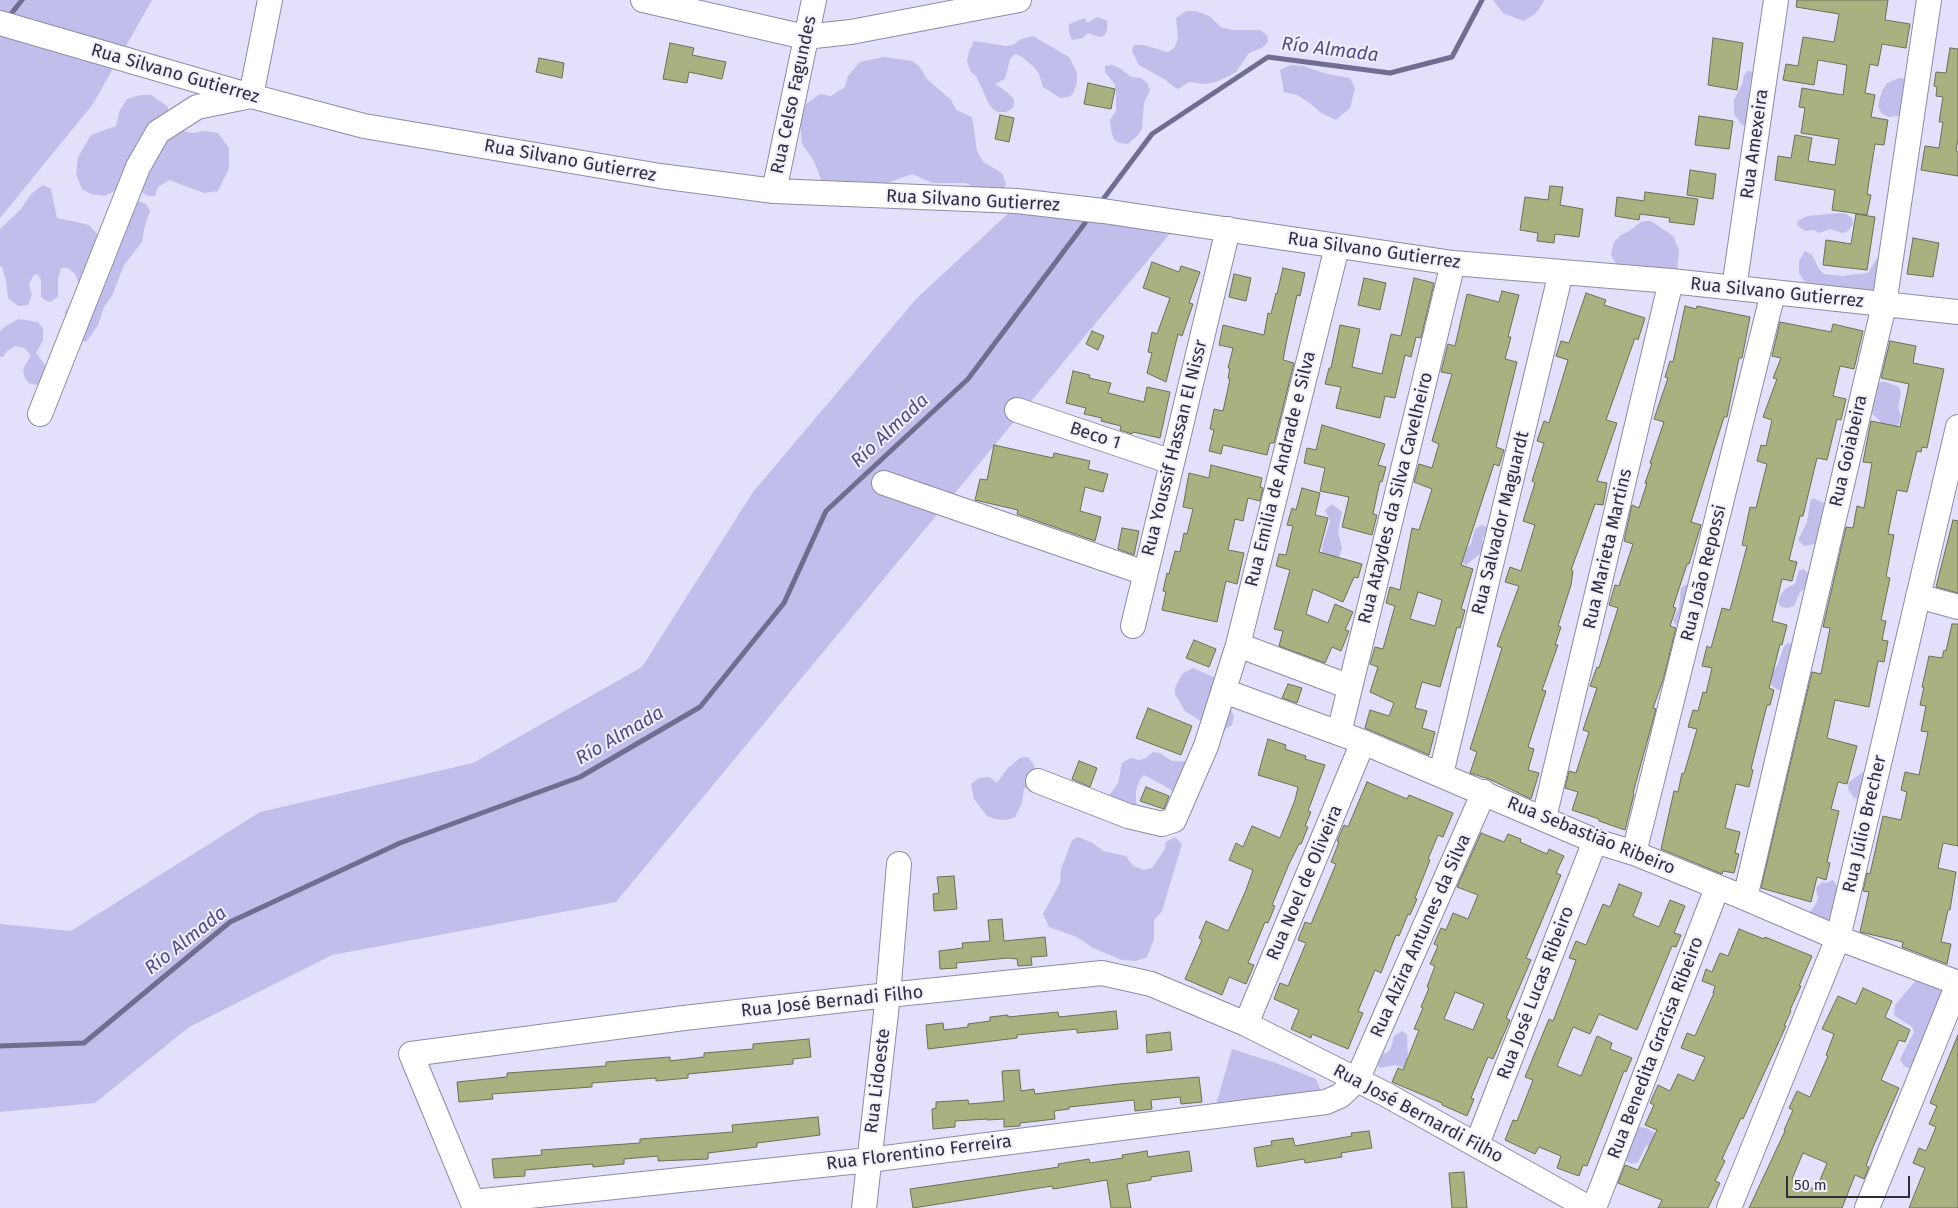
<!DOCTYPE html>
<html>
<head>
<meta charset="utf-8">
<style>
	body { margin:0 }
	#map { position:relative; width:1958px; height:1208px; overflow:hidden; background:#e2e0fa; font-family:"Fira Sans",sans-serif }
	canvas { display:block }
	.scale { position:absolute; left:1786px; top:1176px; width:124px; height:22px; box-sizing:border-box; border:2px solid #2f2e3a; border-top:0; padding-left:6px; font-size:15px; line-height:18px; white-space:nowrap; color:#2f2e3a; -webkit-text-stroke:4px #f0effc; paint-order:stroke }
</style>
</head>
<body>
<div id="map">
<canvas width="1958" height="1208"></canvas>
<div class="scale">50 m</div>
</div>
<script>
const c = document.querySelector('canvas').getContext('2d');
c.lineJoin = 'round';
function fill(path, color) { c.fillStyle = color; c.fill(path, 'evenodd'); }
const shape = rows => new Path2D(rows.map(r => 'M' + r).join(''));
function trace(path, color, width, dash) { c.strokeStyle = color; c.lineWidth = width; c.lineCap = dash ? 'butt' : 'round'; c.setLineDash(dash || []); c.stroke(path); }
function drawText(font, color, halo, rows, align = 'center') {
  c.font = font + ' "Fira Sans",sans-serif'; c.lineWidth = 4; c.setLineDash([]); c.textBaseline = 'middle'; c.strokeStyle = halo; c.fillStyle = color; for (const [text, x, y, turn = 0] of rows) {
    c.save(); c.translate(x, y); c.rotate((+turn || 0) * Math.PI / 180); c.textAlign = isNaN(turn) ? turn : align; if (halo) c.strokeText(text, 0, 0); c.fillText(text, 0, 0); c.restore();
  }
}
const green = shape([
	[0,0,152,0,93,104,0,218],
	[1493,0,1544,0,1543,3,1536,13,1524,21,1503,13],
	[1186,11,1196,11,1209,16,1221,27,1233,30,1260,30,1267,35,1268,42,1262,48,1249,53,1236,72,1229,76,1216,82,1204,84,1189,82,1178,89,1174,87,1166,80,1139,65,1132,51,1134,45,1143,45,1168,52,1174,48,1178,39,1176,18],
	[1097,17,1107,21,1107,30,1104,36,1099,37,1088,33,1083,38,1072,40,1069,33,1069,24,1085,18,1087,23],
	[1033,36,1069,57,1077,73,1077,82,1073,94,1069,97,1060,98,1051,92,1043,87,1039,74,1034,67,1022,57,1015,54,1010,59,1005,79,995,84,1007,92,1014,99,1013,108,1006,112,998,112,993,109,989,104,976,76,971,72,967,61,969,51,974,41,1006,46,1013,45,1021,39],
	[884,57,912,61,920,67,926,78,951,100,956,110,972,117,977,151,983,162,1002,173,1006,184,1002,190,979,190,966,183,933,183,912,174,882,185,823,184,814,161,802,144,800,119,806,104,820,94,831,96,845,87,848,76,860,62],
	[1112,65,1121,69,1131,77,1141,78,1147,83,1150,90,1144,103,1142,128,1138,135,1128,144,1119,143,1114,140,1111,130,1110,120,1116,111,1116,91,1114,83,1105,72,1105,66],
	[1291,65,1303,66,1327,74,1350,78,1355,88,1350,108,1336,120,1321,113,1311,104,1297,95,1284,92,1280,70],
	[1748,71,1755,72,1748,127,1742,125,1734,114,1734,100,1742,85,1744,75],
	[1899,78,1914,80,1909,107,1898,116,1888,117,1881,113,1878,106,1882,91,1887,83],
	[140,95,151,95,167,106,177,130,192,133,205,131,218,133,229,148,229,168,218,191,204,193,169,180,158,187,155,196,148,196,139,190,122,187,105,196,91,194,82,189,76,174,78,157,91,135,116,126,120,110,127,99],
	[43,185,51,189,57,218,89,225,100,237,136,200,146,204,150,211,145,225,142,242,124,265,112,296,104,307,98,325,87,341,78,342,66,335,65,312,76,295,79,285,75,274,68,268,61,268,58,279,58,297,50,302,45,300,41,297,41,280,37,274,33,276,29,285,32,295,28,305,18,306,8,298,6,280,2,267,0,266,0,229,21,209,31,194],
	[1012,210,1172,231,616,902,332,955,189,1027,95,1103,0,1112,0,924,71,931,260,812,473,763,642,667,753,492,917,298],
	[1839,213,1846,214,1852,218,1853,224,1848,231,1843,233,1830,229,1819,233,1814,230,1805,231,1797,225,1799,220,1808,216],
	[1648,221,1651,221,1673,236,1679,250,1677,273,1649,266,1640,271,1623,271,1614,261,1611,254,1614,242,1621,235,1629,231,1641,222],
	[1805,251,1812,255,1819,269,1824,274,1842,276,1868,273,1877,258,1884,255,1875,290,1814,291,1805,282,1799,273,1799,261],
	[18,319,38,322,43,329,43,340,36,353,46,366,48,375,42,383,35,385,29,383,25,378,23,371,25,365,31,356,25,348,15,346,7,351,3,357,0,357,0,332,3,328],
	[1883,381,1899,387,1901,393,1898,407,1901,416,1899,424,1895,428,1880,430,1880,421,1871,413,1876,385],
	[1812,498,1826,504,1821,537,1815,544,1804,546,1798,540,1807,522,1810,503],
	[1332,504,1342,512,1338,532,1342,548,1339,558,1321,558,1323,544,1330,521,1325,510],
	[1482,525,1487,527,1486,533,1482,539,1484,545,1481,553,1466,565,1461,562,1461,554,1471,544,1475,529],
	[1804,569,1808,573,1810,580,1807,587,1800,592,1794,606,1787,608,1780,606,1778,601,1781,594,1786,588,1795,584,1799,570],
	[1687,584,1691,588,1681,625,1675,625,1673,620,1679,608,1681,588],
	[1788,643,1794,644,1795,650,1787,665,1787,683,1783,691,1778,690,1771,685,1772,674,1778,664,1784,646],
	[1193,668,1218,679,1234,717,1232,725,1224,730,1207,725,1185,711,1175,694,1175,688,1182,674],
	[1153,752,1160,753,1172,761,1194,762,1174,793,1170,789,1144,775,1140,779,1136,791,1136,801,1138,810,1117,824,1107,821,1103,809,1108,797,1118,783,1122,763,1131,758,1139,760,1146,758],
	[1028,757,1034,765,1035,775,1031,785,1024,789,1022,803,1015,817,1007,820,995,819,987,816,974,799,971,784,979,778,989,777,997,783,1008,768,1020,758],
	[1863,772,1870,773,1860,799,1854,798,1848,789,1849,782],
	[1078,837,1093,843,1103,851,1126,856,1133,866,1144,870,1152,868,1165,849,1166,842,1175,837,1182,844,1162,911,1154,920,1154,939,1147,957,1136,961,1122,960,1093,948,1077,937,1049,927,1043,914,1060,883,1061,869,1072,840],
	[1833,880,1837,886,1838,925,1809,913,1816,904,1818,897,1816,888,1822,882,1826,883],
	[1917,979,1946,991,1922,1041,1924,1050,1916,1067,1910,1069,1904,1066,1900,1059,1914,1032,1912,1027,1894,1015,1895,1005],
	[1402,1031,1407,1035,1408,1061,1405,1068,1395,1065,1380,1068,1375,1062,1378,1055,1387,1053,1391,1048,1394,1036],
	[1232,1049,1276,1063,1316,1079,1321,1091,1215,1108],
	[1638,1127,1646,1128,1656,1133,1653,1147,1646,1146,1638,1162,1632,1164,1622,1159]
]);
const stream = shape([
	[7,19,22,0],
	[1104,198,1152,134,1268,57,1390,73,1452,57,1482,0],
	[0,1046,84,1043,230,922,400,843,580,777,700,707,784,603,826,511,968,379,1085,223]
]);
const building = shape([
	[1797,0,1888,0,1885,20,1910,24,1906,48,1882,44,1878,66,1870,64,1865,93,1875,95,1871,117,1888,120,1884,145,1875,144,1867,194,1871,195,1867,215,1832,210,1835,190,1775,180,1778,156,1791,158,1795,135,1812,138,1808,161,1835,165,1839,139,1801,133,1805,108,1799,107,1802,88,1843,95,1847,65,1818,60,1814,85,1783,80,1786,64,1798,66,1803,37,1834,42,1839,14,1796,7,1797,0],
	[1713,38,1743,43,1737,90,1708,85,1713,38],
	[670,43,694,48,692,55,726,62,722,79,689,72,687,83,663,79,670,43],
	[1950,48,1958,49,1958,139,1956,151,1958,152,1958,176,1921,170,1925,146,1939,148,1943,122,1939,122,1943,97,1936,96,1937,87,1934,86,1936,72,1946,73,1950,48],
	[539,58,564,63,562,78,536,72,539,58],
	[1088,83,1115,89,1111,109,1084,104,1088,83],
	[1000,115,1014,118,1009,142,995,139,1000,115],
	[1699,116,1733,121,1729,149,1695,145,1699,116],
	[1690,170,1716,174,1713,199,1687,195,1690,170],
	[1550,186,1563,187,1560,205,1583,209,1579,237,1555,234,1554,243,1537,241,1538,233,1520,230,1525,197,1548,200,1550,186],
	[1645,192,1698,199,1694,225,1669,222,1670,218,1640,214,1639,220,1615,216,1617,197,1644,201,1645,192],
	[1856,214,1875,217,1867,270,1823,265,1826,240,1851,244,1856,214],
	[1913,238,1939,243,1933,277,1907,274,1913,238],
	[1152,262,1179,272,1181,266,1200,272,1189,303,1193,304,1182,336,1178,334,1166,382,1147,373,1152,353,1148,352,1152,332,1157,334,1170,298,1143,288,1152,262],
	[1283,268,1305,273,1300,296,1297,295,1287,339,1283,360,1294,363,1274,443,1270,443,1267,455,1223,445,1221,454,1209,451,1214,430,1210,429,1214,409,1223,411,1230,379,1228,378,1230,368,1228,368,1233,348,1219,345,1223,325,1264,335,1268,313,1271,314,1276,293,1277,294,1283,268],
	[1234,274,1251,278,1246,301,1229,297,1234,274],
	[1364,278,1386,283,1380,310,1358,305,1364,278],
	[1414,278,1434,283,1421,338,1416,337,1411,357,1405,355,1395,398,1385,396,1380,418,1336,408,1341,387,1325,384,1329,368,1331,368,1340,325,1360,329,1352,367,1382,374,1391,334,1401,336,1414,278],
	[1502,291,1519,295,1508,337,1511,337,1505,359,1517,362,1496,447,1504,450,1499,466,1494,464,1461,565,1473,569,1461,609,1465,610,1460,628,1457,627,1440,687,1422,682,1415,708,1427,711,1422,728,1435,732,1429,755,1365,728,1370,710,1389,716,1394,703,1370,692,1378,667,1370,664,1375,647,1383,649,1395,606,1386,603,1390,587,1400,590,1412,528,1419,530,1432,489,1414,482,1419,464,1432,468,1439,444,1432,441,1452,374,1441,372,1448,344,1455,346,1467,294,1499,302,1502,291],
	[1418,592,1442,600,1435,626,1410,619,1418,592],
	[1586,293,1606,300,1604,305,1645,318,1638,340,1635,338,1606,420,1617,423,1597,481,1607,483,1603,505,1595,504,1571,570,1573,571,1571,585,1558,626,1561,627,1555,645,1558,645,1542,690,1546,691,1528,747,1534,749,1528,770,1539,773,1531,799,1489,779,1470,773,1477,752,1470,749,1502,648,1497,646,1519,586,1505,582,1510,567,1521,571,1535,525,1523,521,1535,483,1532,481,1544,443,1537,441,1544,421,1549,423,1568,360,1556,356,1561,341,1569,343,1586,293],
	[1685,306,1696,309,1697,306,1750,317,1742,358,1739,358,1727,417,1724,417,1691,522,1701,525,1689,564,1687,564,1673,607,1676,608,1670,626,1676,628,1663,680,1653,708,1656,709,1633,793,1634,794,1625,830,1599,821,1599,819,1572,810,1578,792,1565,788,1569,771,1576,773,1589,732,1583,730,1597,688,1590,686,1597,667,1599,668,1618,608,1609,605,1615,585,1619,586,1633,544,1624,541,1632,505,1639,508,1647,483,1645,483,1652,463,1650,463,1664,422,1654,419,1668,378,1665,377,1670,361,1673,362,1685,306],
	[1780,322,1831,332,1833,324,1863,331,1854,369,1840,366,1833,396,1846,399,1841,420,1837,419,1827,460,1817,458,1803,516,1800,516,1789,560,1797,562,1792,581,1782,579,1772,621,1787,625,1782,645,1780,644,1769,688,1774,690,1770,705,1767,705,1751,769,1753,770,1749,787,1736,784,1725,828,1740,832,1735,853,1739,854,1734,873,1723,871,1722,874,1661,849,1674,791,1678,792,1682,773,1684,774,1697,729,1688,727,1693,710,1698,711,1703,692,1706,693,1712,668,1702,666,1707,646,1711,648,1722,608,1730,610,1747,546,1742,545,1750,507,1756,508,1767,464,1757,461,1761,445,1766,446,1772,420,1763,417,1777,379,1773,378,1781,358,1772,356,1780,322],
	[1092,331,1104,336,1098,350,1086,344,1092,331],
	[1890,341,1916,346,1913,363,1944,369,1927,448,1922,447,1921,452,1917,451,1907,492,1897,490,1888,534,1894,535,1886,577,1890,578,1881,620,1886,621,1882,640,1888,641,1884,662,1878,661,1869,707,1835,700,1827,738,1857,746,1847,784,1838,782,1831,809,1839,811,1827,862,1830,863,1826,880,1817,877,1811,902,1761,888,1812,672,1821,674,1830,628,1823,627,1846,527,1853,528,1857,506,1864,508,1872,463,1863,462,1871,421,1900,427,1909,384,1881,378,1890,341],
	[1073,371,1090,375,1089,378,1111,383,1108,393,1144,402,1147,387,1170,392,1160,438,1133,432,1132,434,1120,430,1121,426,1101,421,1102,418,1084,414,1086,408,1066,403,1073,371],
	[1322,425,1385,444,1378,465,1386,467,1382,482,1380,481,1373,514,1377,515,1372,535,1342,527,1349,497,1320,491,1325,468,1304,463,1307,448,1316,450,1322,425],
	[994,445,1053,458,1054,453,1090,461,1088,469,1108,474,1103,492,1085,487,1080,511,1101,517,1095,541,1017,514,1018,510,975,500,980,479,987,480,994,445],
	[1211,465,1262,478,1260,487,1263,488,1260,501,1248,498,1243,521,1235,519,1228,550,1244,553,1237,584,1226,581,1217,622,1162,610,1166,592,1163,591,1167,573,1169,574,1175,551,1180,552,1184,533,1187,534,1193,509,1183,507,1189,473,1209,478,1211,465],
	[1302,488,1320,493,1315,515,1328,518,1319,552,1362,564,1358,578,1354,577,1343,602,1313,589,1306,614,1328,623,1335,604,1353,612,1345,630,1349,631,1341,651,1332,647,1325,663,1279,646,1283,631,1274,629,1290,570,1276,566,1279,554,1286,555,1293,526,1287,525,1292,508,1296,510,1302,488],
	[1953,520,1958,521,1958,593,1936,587,1953,520],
	[1122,528,1139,531,1134,555,1118,549,1122,528],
	[1952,624,1958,624,1958,846,1943,843,1938,868,1956,872,1950,910,1948,910,1941,942,1951,944,1947,964,1902,947,1903,942,1860,932,1869,892,1863,891,1867,873,1870,874,1883,816,1901,820,1907,792,1901,790,1905,772,1919,775,1928,732,1921,731,1926,706,1920,705,1924,687,1922,687,1929,656,1942,658,1944,650,1946,651,1952,624],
	[1194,640,1216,649,1209,667,1186,658,1194,640],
	[1288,684,1302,688,1297,703,1282,698,1288,684],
	[1148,708,1192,726,1181,755,1136,738,1148,708],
	[1268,739,1286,745,1285,749,1306,756,1305,759,1325,765,1308,811,1311,812,1305,826,1308,827,1301,844,1299,844,1289,864,1272,905,1275,906,1268,923,1265,922,1248,963,1254,965,1246,984,1229,977,1222,995,1185,979,1202,940,1199,938,1206,921,1228,931,1246,890,1253,870,1229,860,1236,843,1243,847,1252,826,1280,838,1295,800,1298,787,1258,775,1268,739],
	[1079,761,1097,768,1090,787,1072,779,1079,761],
	[1367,782,1407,799,1409,795,1453,813,1443,837,1438,835,1428,859,1430,860,1415,898,1417,899,1410,915,1408,914,1399,936,1396,935,1381,973,1375,970,1358,1011,1363,1013,1348,1049,1312,1034,1311,1038,1291,1029,1299,1010,1274,999,1280,983,1288,986,1306,943,1298,940,1305,922,1311,924,1336,864,1331,862,1339,842,1337,841,1344,825,1348,827,1367,782],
	[1146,787,1169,796,1164,809,1140,801,1146,787],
	[1481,833,1504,842,1508,834,1521,839,1520,842,1547,854,1549,849,1564,856,1556,873,1561,875,1526,958,1531,960,1506,1018,1510,1020,1493,1059,1488,1057,1471,1098,1474,1099,1467,1116,1442,1105,1442,1103,1392,1082,1398,1068,1403,1070,1419,1030,1414,1029,1423,1008,1421,1007,1429,988,1427,987,1435,966,1430,964,1438,946,1434,944,1441,928,1446,930,1453,913,1468,919,1478,895,1457,887,1481,833],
	[1455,992,1484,1004,1473,1030,1444,1019,1455,992],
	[954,876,957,909,934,911,933,894,939,893,937,877,954,876],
	[1619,884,1642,893,1633,916,1659,927,1670,900,1685,906,1674,933,1681,935,1676,947,1672,946,1637,1030,1599,1014,1590,1034,1573,1027,1557,1066,1581,1076,1597,1036,1612,1043,1610,1049,1632,1058,1626,1072,1624,1071,1587,1166,1583,1165,1579,1176,1557,1168,1561,1156,1539,1147,1535,1154,1505,1140,1513,1120,1517,1121,1533,1080,1525,1077,1549,1019,1553,1021,1570,977,1576,960,1569,958,1576,941,1586,945,1603,904,1610,907,1619,884],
	[1002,919,1004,941,1045,937,1047,956,1031,957,1032,965,1018,966,1017,959,1008,958,956,963,957,968,940,969,939,951,963,948,962,943,990,941,988,920,1002,919],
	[1739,929,1764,939,1765,937,1812,956,1799,986,1801,986,1790,1010,1791,1011,1784,1026,1786,1026,1743,1119,1741,1118,1722,1159,1725,1161,1715,1181,1720,1183,1708,1208,1658,1208,1662,1200,1618,1183,1625,1165,1638,1170,1657,1130,1645,1125,1654,1105,1650,1103,1658,1085,1670,1091,1678,1074,1694,1081,1705,1057,1681,1048,1687,1033,1695,1036,1714,993,1713,993,1715,986,1702,981,1706,969,1712,972,1720,953,1728,956,1739,929],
	[1863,988,1892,1001,1885,1017,1910,1030,1905,1042,1899,1040,1881,1080,1899,1088,1873,1147,1866,1166,1869,1167,1864,1179,1855,1175,1842,1208,1749,1208,1785,1131,1784,1130,1793,1110,1789,1108,1797,1091,1810,1097,1828,1056,1826,1055,1834,1034,1822,1029,1838,996,1856,1004,1863,988],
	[1803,1153,1827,1163,1816,1190,1792,1179,1803,1153],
	[1116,1011,1118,1029,1077,1033,1077,1029,1017,1035,1017,1038,928,1049,926,1025,943,1023,944,1030,968,1027,968,1024,990,1021,990,1017,1008,1015,1008,1017,1058,1012,1059,1017,1116,1011],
	[1170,1032,1172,1050,1147,1053,1146,1035,1170,1032],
	[1958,1035,1958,1208,1909,1208,1925,1168,1913,1163,1919,1148,1926,1151,1936,1127,1929,1124,1937,1106,1930,1103,1958,1035],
	[809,1039,811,1057,793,1059,793,1064,688,1074,688,1078,656,1081,656,1078,592,1083,592,1087,492,1094,493,1099,459,1102,457,1082,507,1077,507,1073,606,1066,606,1062,670,1057,670,1061,704,1057,704,1053,753,1049,753,1044,809,1039],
	[1019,1070,1021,1091,1034,1089,1035,1094,1119,1084,1199,1077,1202,1102,1181,1104,1180,1097,1151,1100,1152,1109,1135,1111,1134,1100,1069,1107,1069,1109,1054,1111,1055,1119,1020,1123,1020,1126,1004,1127,1004,1119,987,1120,987,1119,955,1121,955,1127,933,1129,932,1109,936,1108,936,1102,968,1100,969,1104,1004,1101,1002,1071,1019,1070],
	[818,1117,820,1135,757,1143,757,1147,708,1153,708,1159,658,1161,658,1156,624,1159,624,1164,593,1167,593,1164,525,1170,525,1176,494,1178,492,1159,542,1155,541,1150,640,1143,640,1139,733,1132,732,1125,818,1117],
	[1369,1131,1372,1148,1341,1153,1342,1157,1305,1163,1304,1159,1257,1167,1254,1148,1272,1145,1271,1141,1293,1138,1295,1146,1352,1136,1351,1133,1369,1131],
	[1147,1151,1148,1157,1189,1151,1192,1171,1151,1177,1151,1180,1127,1184,1131,1208,1111,1208,1107,1180,1053,1189,1052,1186,913,1208,910,1189,1059,1167,1058,1164,1089,1159,1090,1163,1123,1158,1122,1155,1147,1151],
	[1464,1172,1467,1208,1452,1208,1449,1173,1464,1172]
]);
const minor = shape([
	[643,0,805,37,851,32,1019,0],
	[0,23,251,96,364,126,660,176,774,191,1017,201,1103,211,1453,263,1671,281,1958,312],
	[774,191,814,0],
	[1734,288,1776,0],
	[1017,410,1172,462],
	[40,414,138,167,158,132,197,107,251,96,270,0],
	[884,483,1145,573],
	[1918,596,1958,607],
	[1133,626,1228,229],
	[1238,645,1350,687],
	[1224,691,1363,742,1595,841,1634,853,1745,898,1838,938,1958,983],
	[1339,733,1453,263],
	[1441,774,1561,272],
	[1038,781,1128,816,1162,824,1174,820,1206,746,1238,645,1337,247],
	[1544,818,1671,281],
	[1634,853,1773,293],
	[1745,898,1884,305,1929,0],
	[1246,1024,1363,742],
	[1477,1144,1595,841],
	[473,1202,869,1160,1326,1102,1340,1096,1357,1080,1484,792],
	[475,1208,411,1054,684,1018,888,995,1102,973,1151,984,1246,1024,1385,1094,1589,1208],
	[864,1208,888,995,899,864],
	[1594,1208,1717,888],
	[1729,1208,1838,938,1958,427],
	[1867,1208,1958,984]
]);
const streetNames = [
	["Rua Silvano Gutierrez",175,74,16],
	["Rua Celso Fagundes",794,95,-78],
	["Rua Amexeira",1755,144,-82],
	["Rua Silvano Gutierrez",570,161,10],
	["Rua Silvano Gutierrez",973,201,3],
	["Rua Silvano Gutierrez",1374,251,8],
	["Rua Silvano Gutierrez",1777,293,6],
	["Beco 1",1095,436,18],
	["Rua Youssif Hassan El Nissr",1175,448,-76],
	["Rua Goiabeira",1849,451,-77],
	["Rua Emilia de Andrade e Silva",1281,469,-76],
	["Rua Ataydes da Silva Cavelheiro",1396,498,-76],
	["Rua Salvador Maguardt",1501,523,-76],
	["Rua Marieta Martins",1608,549,-77],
	["Rua João Repossi",1704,573,-76],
	["Rua Júlio Brecher",1865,824,-77],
	["Rua Sebastião Ribeiro",1591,836,22],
	["Rua Noel de Oliveira",1305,883,-67],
	["Rua Alzira Antunes da Silva",1421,936,-66],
	["Rua José Lucas Ribeiro",1536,993,-69],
	["Rua José Bernadi Filho",832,1002,-6],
	["Rua Benedita Gracisa Ribeiro",1656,1048,-69],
	["Rua Lidoeste",878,1081,-83],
	["Rua José Bernardi Filho",1418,1114,28],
	["Rua Florentino Ferreira",919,1153,-7]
];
const waterNames = [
	["Río Almada",1330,50,7],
	["Río Almada",890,431,-43],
	["Río Almada",620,736,-30],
	["Río Almada",186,941,-38]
];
fill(green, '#c1beeb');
trace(stream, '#706d91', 5);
fill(building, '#a8b280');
trace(building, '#6a7053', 1);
trace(minor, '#8d8ba9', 26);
trace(minor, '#fff', 24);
drawText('18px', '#2f2e3a', '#f0effc', streetNames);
drawText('italic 19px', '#534a87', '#f0effc', waterNames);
</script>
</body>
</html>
